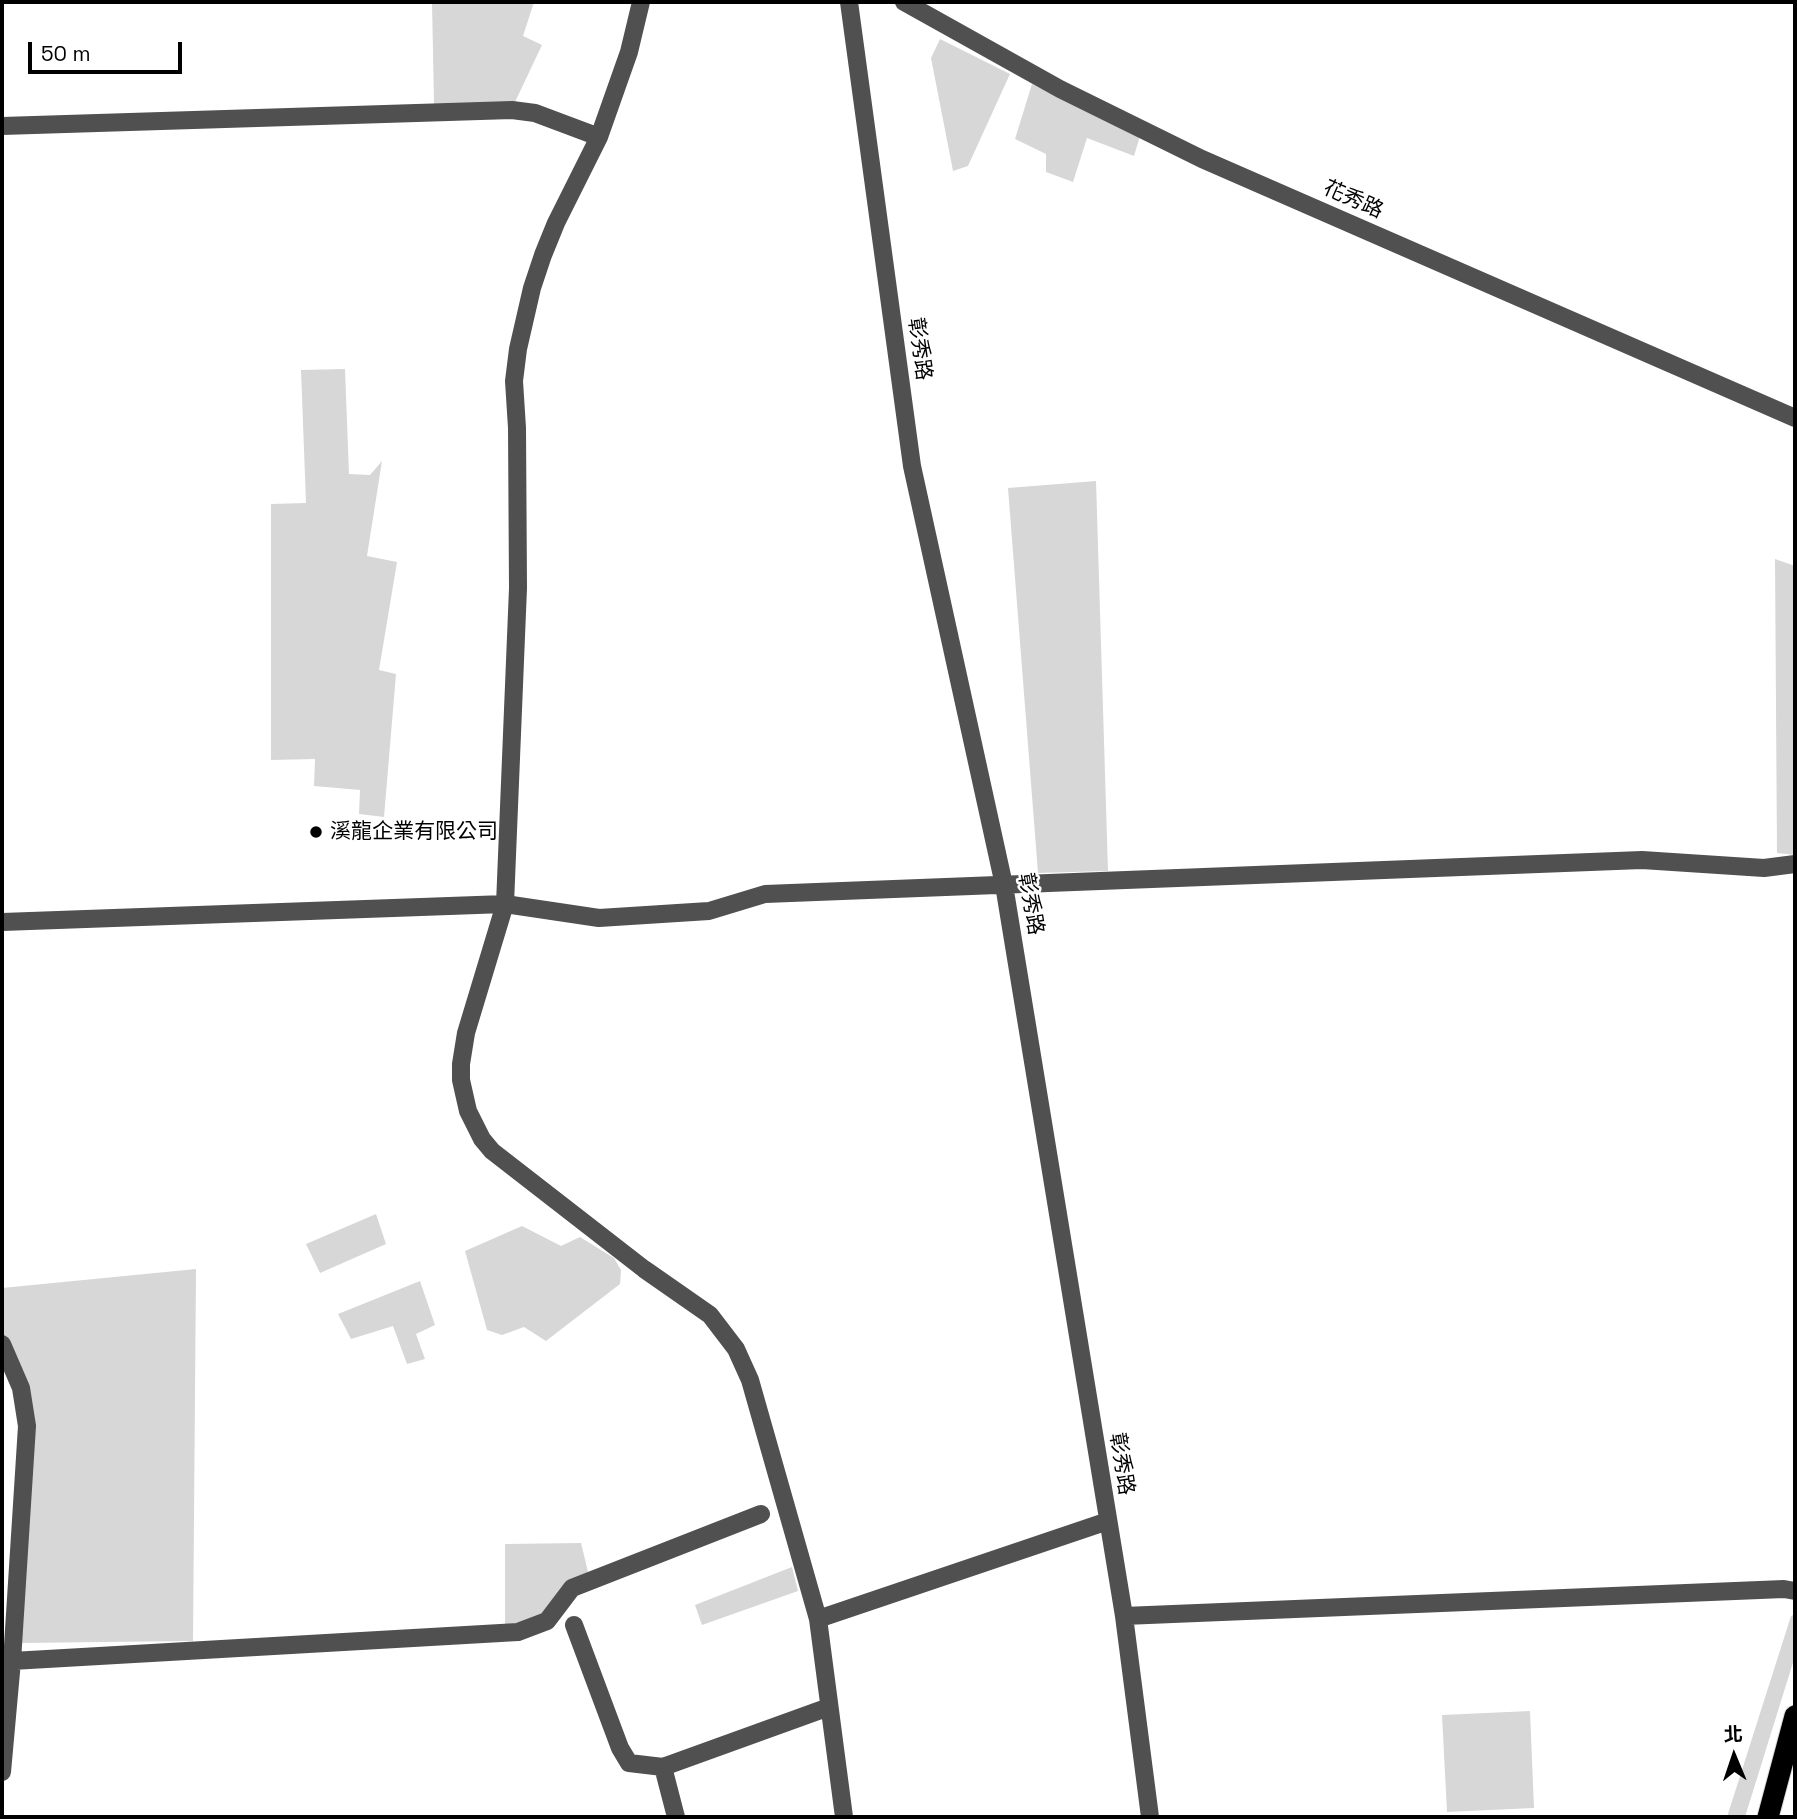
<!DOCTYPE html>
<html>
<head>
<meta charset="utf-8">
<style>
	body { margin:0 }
	#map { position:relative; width:1797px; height:1819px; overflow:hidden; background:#fff; font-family:"Space Grotesk","Noto Sans TC",sans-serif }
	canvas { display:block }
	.frame { position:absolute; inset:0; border:4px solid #000; pointer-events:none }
	.north { position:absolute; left:1699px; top:1721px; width:70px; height:70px; -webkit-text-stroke:5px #fff; paint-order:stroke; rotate:358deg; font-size:19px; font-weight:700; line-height:28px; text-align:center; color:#000 }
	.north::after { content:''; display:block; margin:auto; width:24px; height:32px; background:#000; clip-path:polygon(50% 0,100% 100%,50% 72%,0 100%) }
	.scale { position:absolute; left:28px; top:42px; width:154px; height:32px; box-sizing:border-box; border:4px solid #000; border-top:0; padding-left:9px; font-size:21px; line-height:24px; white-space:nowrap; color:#000; -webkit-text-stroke:5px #fff; paint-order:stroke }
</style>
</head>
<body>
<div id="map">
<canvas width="1797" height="1819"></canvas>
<div class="frame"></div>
<div class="north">北</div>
<div class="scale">50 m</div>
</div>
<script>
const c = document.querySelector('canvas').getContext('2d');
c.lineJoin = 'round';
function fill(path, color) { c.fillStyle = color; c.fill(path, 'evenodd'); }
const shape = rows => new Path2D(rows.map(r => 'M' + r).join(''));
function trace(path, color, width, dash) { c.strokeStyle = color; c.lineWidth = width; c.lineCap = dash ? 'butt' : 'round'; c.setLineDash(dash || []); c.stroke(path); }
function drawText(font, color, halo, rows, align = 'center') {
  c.font = font + ' "Space Grotesk","Noto Sans TC",sans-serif'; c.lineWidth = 5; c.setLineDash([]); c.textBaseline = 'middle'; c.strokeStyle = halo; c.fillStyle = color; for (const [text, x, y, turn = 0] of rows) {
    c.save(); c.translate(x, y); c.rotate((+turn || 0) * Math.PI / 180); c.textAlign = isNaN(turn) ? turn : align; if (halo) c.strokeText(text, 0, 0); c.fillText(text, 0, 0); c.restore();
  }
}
const green = shape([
	[432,2,534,2,523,36,542,45,515,102,434,104],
	[940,39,1010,74,968,166,953,171,931,58],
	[1032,84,1140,136,1134,156,1087,138,1073,182,1046,172,1046,154,1015,139],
	[345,369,349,474,370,475,382,461,367,556,397,562,379,670,396,674,384,817,359,814,360,790,314,786,315,759,271,760,271,504,306,503,301,370],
	[1096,481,1108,871,1038,873,1008,488],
	[1775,559,1795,566,1795,855,1777,853],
	[376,1214,386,1244,320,1273,306,1244],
	[522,1226,561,1246,580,1237,614,1258,621,1270,620,1284,546,1341,524,1327,502,1335,487,1330,465,1251],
	[196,1269,193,1641,17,1643,30,1423,2,1342,2,1288],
	[420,1281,435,1325,416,1334,425,1359,407,1364,393,1326,351,1339,338,1314],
	[581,1543,589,1576,542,1627,505,1631,505,1544],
	[792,1567,798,1591,702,1625,695,1605],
	[1795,1614,1795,1656,1745,1817,1727,1817,1791,1616],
	[1530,1711,1534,1808,1447,1812,1442,1715]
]);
const minor = shape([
	[641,2,629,52,599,137,556,223,543,255,532,288,518,349,514,381,517,428,518,588,505,904,466,1033,461,1064,461,1080,468,1111,482,1139,492,1151,644,1269,710,1315,736,1349,750,1380,818,1619,844,1817],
	[849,2,912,466,1004,885,1124,1616,1150,1817],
	[904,2,1060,89,1202,159,1795,418],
	[2,126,512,110,535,113,599,137],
	[2,922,505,904,599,918,709,911,765,894,1642,860,1764,868,1795,864],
	[2,1344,21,1388,27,1426,12,1661,2,1772],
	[1124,1616,1784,1589,1795,1591],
	[818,1619,1108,1521],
	[574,1625,620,1748,629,1763,663,1767,676,1817],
	[12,1661,518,1632,547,1621,572,1588,761,1514],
	[663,1767,829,1707]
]);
const highway = shape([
	[1768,1817,1795,1716]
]);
const markers = [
	[316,832,7,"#000"]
];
const streetNames = [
	["花秀路",1353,200,24],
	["彰秀路",919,349,82],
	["彰秀路",1030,904,80],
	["彰秀路",1121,1464,81]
];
const poiNames = [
	["溪龍企業有限公司",330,832]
];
fill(green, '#d7d7d7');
trace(highway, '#dbdbdb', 23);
trace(minor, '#505050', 18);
trace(highway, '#000', 21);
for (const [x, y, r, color] of markers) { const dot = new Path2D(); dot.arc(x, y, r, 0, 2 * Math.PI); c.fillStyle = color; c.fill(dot); trace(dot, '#fff', 2.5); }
drawText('21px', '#000', '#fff', streetNames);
drawText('21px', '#000', '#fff', poiNames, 'left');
</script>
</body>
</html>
